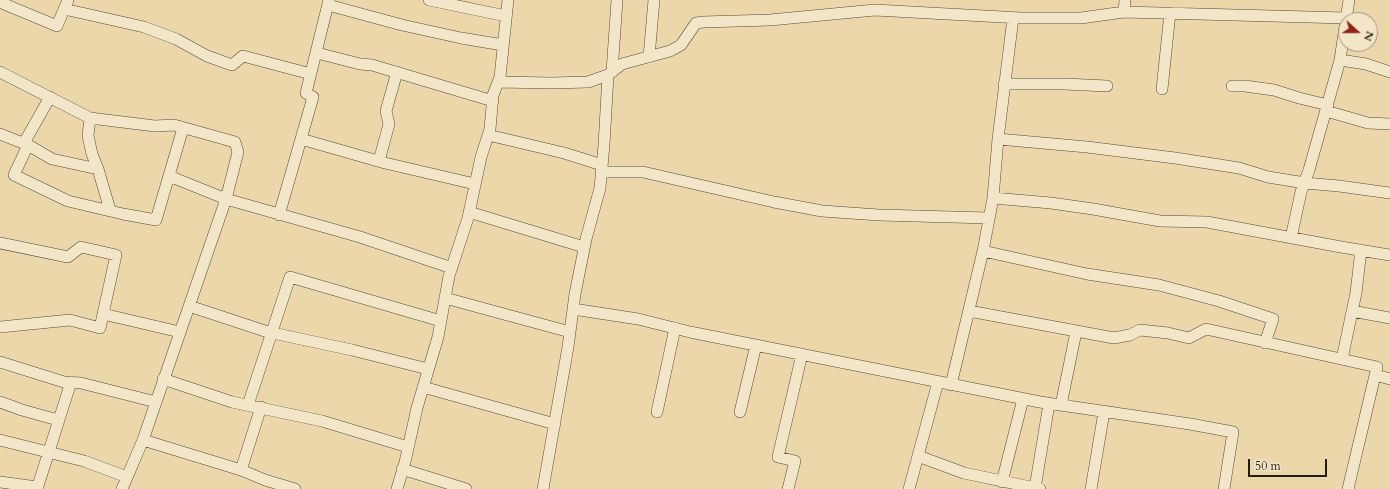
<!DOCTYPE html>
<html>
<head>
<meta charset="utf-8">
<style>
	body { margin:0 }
	#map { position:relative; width:1390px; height:489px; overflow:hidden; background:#ebd7aa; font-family:Cardo,serif }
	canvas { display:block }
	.north { position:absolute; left:1338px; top:12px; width:40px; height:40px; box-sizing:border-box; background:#f2e5c8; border:1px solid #a09480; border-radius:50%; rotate:111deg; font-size:11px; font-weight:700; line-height:16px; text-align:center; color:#261b14 }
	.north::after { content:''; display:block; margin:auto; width:14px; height:18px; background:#8f2418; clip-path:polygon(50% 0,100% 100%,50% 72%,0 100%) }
	.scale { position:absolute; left:1248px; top:459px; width:79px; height:18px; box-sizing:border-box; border:2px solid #261b14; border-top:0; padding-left:5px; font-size:12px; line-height:14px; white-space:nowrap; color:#261b14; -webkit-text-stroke:3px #f2e5c8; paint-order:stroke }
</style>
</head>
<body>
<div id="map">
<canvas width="1390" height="489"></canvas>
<div class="north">N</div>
<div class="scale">50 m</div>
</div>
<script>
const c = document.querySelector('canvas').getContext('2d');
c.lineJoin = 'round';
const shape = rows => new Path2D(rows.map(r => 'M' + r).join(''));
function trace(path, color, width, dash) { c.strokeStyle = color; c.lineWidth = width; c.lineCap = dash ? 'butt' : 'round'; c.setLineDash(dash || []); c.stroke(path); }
const minor = shape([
	[429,0,506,16],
	[4,4,57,26,68,0],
	[328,5,402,25,461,38,503,45],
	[64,9,144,27,176,39,207,56,232,65,243,56,311,74],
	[1124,12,1125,0],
	[317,53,360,64,372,65,493,101],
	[649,57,654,0],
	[1340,60,1366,64,1390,72],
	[0,72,90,118,155,126,174,125,235,142,238,152,226,199,143,440,122,489],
	[612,72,617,0],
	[498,82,552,83,588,82,608,75,622,64,670,51,681,45,696,23,703,22,770,20,875,10,1021,18,1081,18,1124,12,1346,18],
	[1004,84,1065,84,1107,86],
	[1232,86,1245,86,1274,90,1299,98,1328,105],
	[1162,89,1170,13],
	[1326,111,1368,123,1390,124],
	[90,118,88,136,92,154,98,169],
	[0,134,28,145,52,159,98,169,110,210],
	[488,135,564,153,602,165],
	[301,139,313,97,306,93,329,0],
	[998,139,1087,147,1175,158,1239,168,1268,177,1305,183,1339,186,1390,193],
	[24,143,50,97],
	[28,145,14,175,68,201,123,214,156,220,183,128],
	[379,161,389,124,386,111,397,72],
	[601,172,643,172,774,202,822,211,879,215,989,218],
	[169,176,226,199,360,237,452,268],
	[993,198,1051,203,1093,209,1160,221,1207,222,1341,247,1390,255],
	[469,212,584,247],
	[279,215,301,139,385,163,475,184],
	[1291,238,1301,192,1309,170,1340,60,1349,0],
	[0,243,68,257,81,247,116,255,103,314],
	[983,251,1087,274,1159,285,1219,301,1273,319,1265,343],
	[445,298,570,332],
	[189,306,268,332,352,350,428,369],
	[573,309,638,319,690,332,1040,402,1190,424,1233,432,1224,489],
	[969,311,1114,338,1130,335,1140,330,1168,333,1189,338,1206,329,1377,367,1348,489,1349,489],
	[1352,311,1390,318],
	[0,327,70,320,100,328,103,314,180,332],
	[1342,359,1356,293,1361,250],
	[0,362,64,382,81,383,156,402],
	[1375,375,1390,379],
	[163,379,232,402,322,421,408,447],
	[951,385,983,251,993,198,998,139,1013,18],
	[423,387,555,424],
	[0,402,22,410,58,420],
	[248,405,290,277,441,321],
	[1061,405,1076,332],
	[657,412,675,328],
	[740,412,756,345],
	[0,440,84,461,127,477],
	[143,440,241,470,265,480,295,489],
	[918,456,964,473,1040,489],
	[402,469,466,489],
	[241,470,261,407],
	[0,482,37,487],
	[1002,482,1023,399],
	[1035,488,1049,404],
	[37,489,71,382],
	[397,489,405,462,417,408,438,337,449,276,468,218,481,157,490,129,493,95,500,77,508,0],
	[543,489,568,347,575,294,586,239,600,188,604,145,608,75],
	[788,489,795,461,778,457,802,354],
	[909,489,938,382],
	[1091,489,1104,412]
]);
trace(minor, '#574a3a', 12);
trace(minor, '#f2e5c8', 11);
</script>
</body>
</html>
